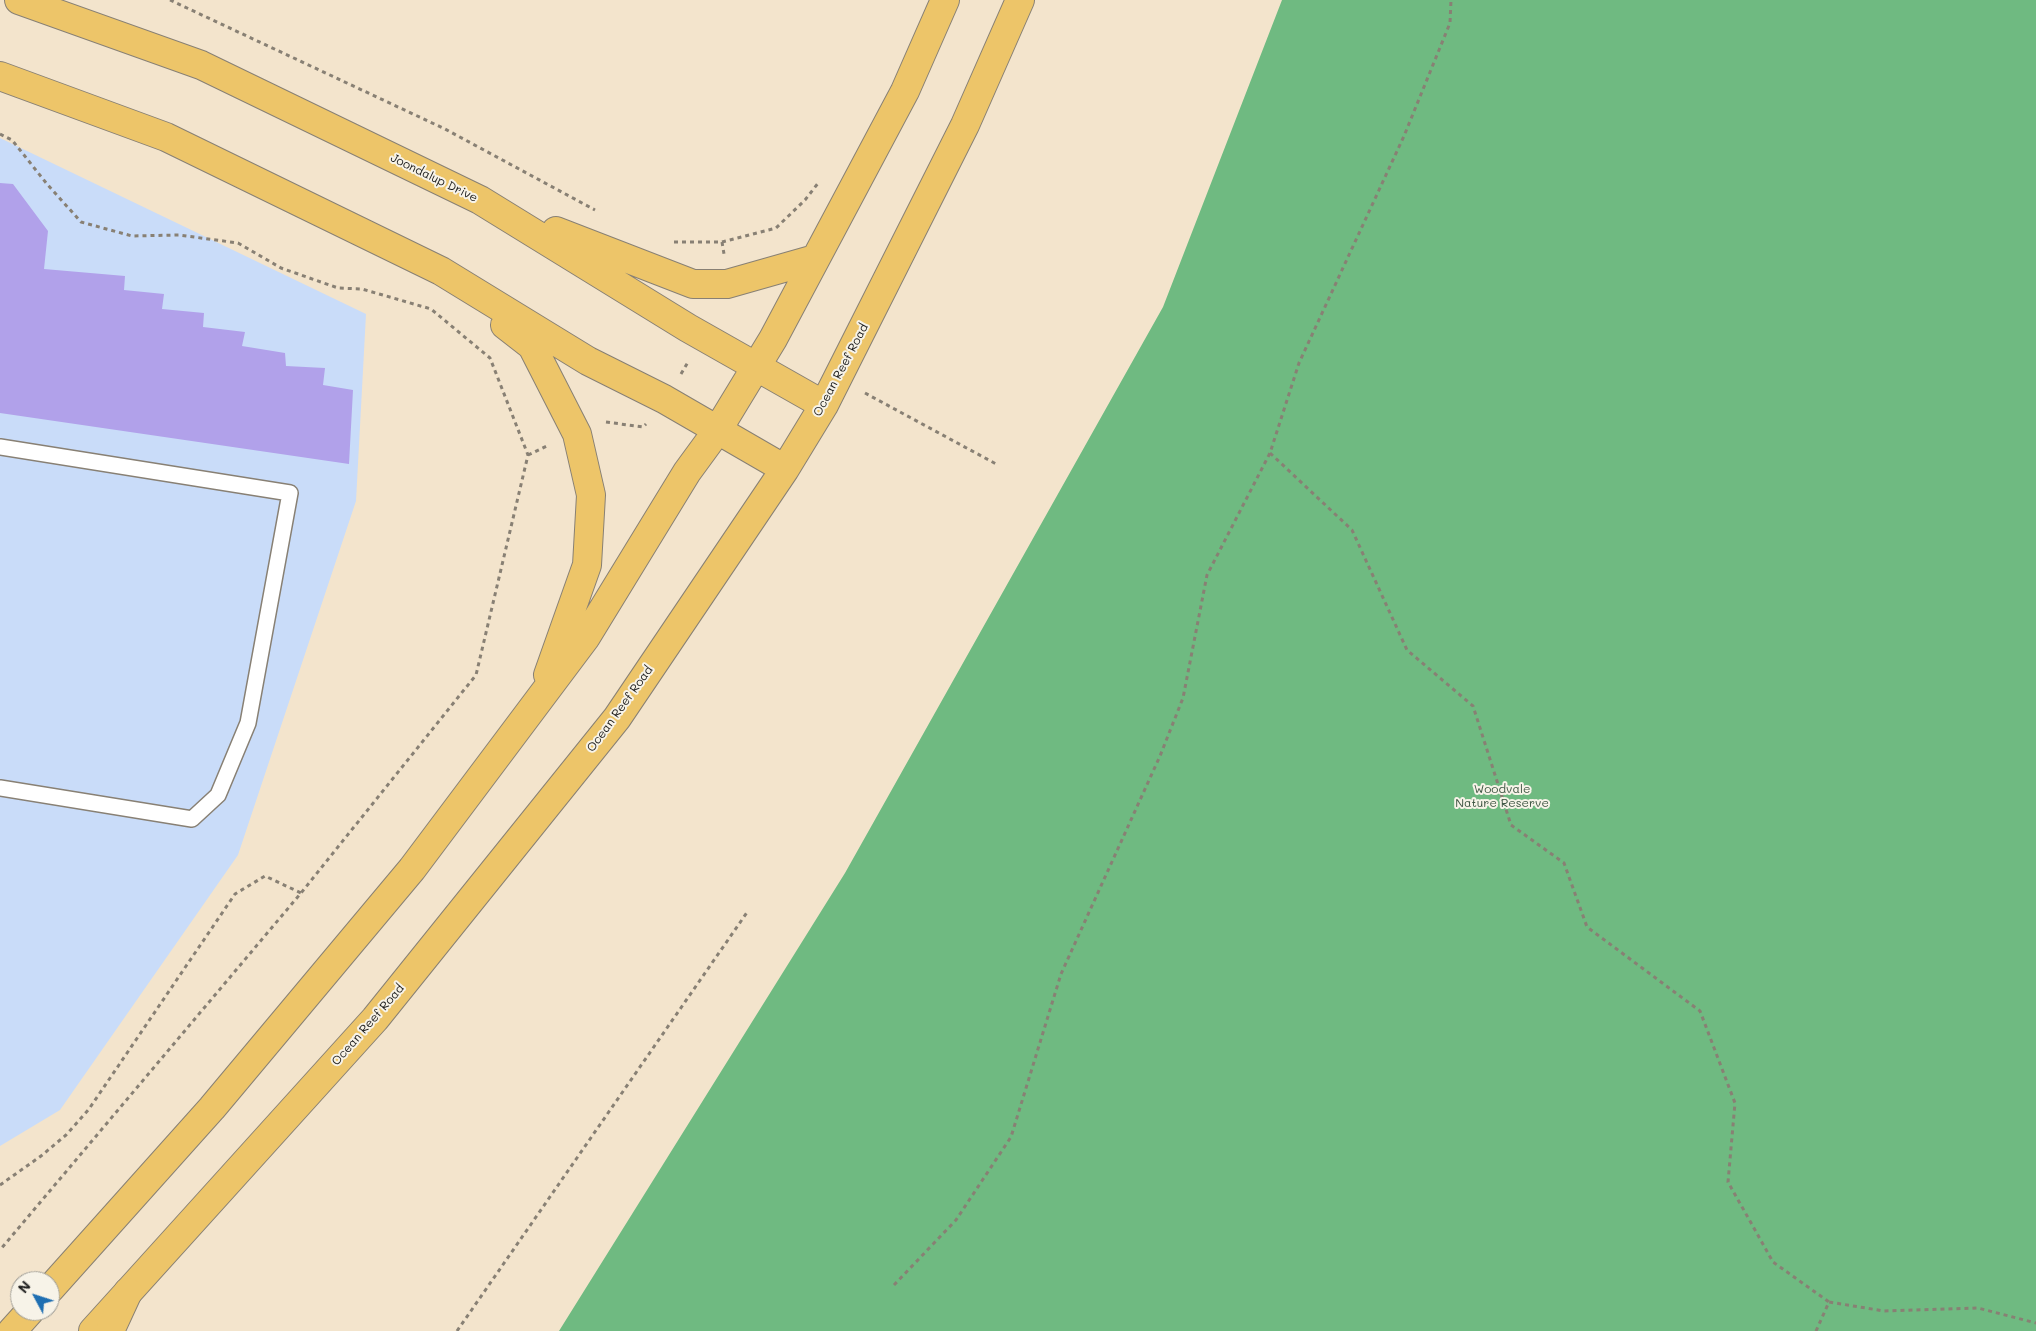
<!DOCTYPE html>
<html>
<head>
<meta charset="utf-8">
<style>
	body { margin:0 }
	#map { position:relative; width:2036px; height:1331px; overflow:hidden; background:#f3e4cc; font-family:Mali,sans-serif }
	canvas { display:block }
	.north { position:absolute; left:10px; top:1271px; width:50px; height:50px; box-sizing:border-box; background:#f7f3e8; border:1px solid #9f9d96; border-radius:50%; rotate:310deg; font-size:14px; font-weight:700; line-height:20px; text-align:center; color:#1c1c1c }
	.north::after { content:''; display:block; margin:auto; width:18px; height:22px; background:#1f6fb2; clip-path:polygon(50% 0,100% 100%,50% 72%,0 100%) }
</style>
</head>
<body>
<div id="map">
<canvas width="2036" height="1331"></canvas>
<div class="north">N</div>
</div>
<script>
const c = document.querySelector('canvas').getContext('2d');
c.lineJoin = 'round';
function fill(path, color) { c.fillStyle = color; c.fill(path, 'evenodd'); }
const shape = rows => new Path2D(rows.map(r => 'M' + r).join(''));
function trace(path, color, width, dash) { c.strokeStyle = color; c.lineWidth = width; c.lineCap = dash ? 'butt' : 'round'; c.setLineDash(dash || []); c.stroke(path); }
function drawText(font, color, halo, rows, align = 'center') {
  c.font = font + ' Mali,sans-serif'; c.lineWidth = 4; c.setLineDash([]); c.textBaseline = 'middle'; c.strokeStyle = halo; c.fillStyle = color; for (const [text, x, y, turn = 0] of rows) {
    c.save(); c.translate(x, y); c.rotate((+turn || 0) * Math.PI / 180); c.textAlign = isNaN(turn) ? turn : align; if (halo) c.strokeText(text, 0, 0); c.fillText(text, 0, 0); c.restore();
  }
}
const built = shape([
	[0,138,366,314,356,501,238,855,60,1110,0,1146]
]);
const forest = shape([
	[1282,0,2036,0,2036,1331,559,1331,845,873,1163,307]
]);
const building = shape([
	[0,183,13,184,48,231,44,269,125,276,124,290,164,294,162,309,204,313,203,327,245,332,242,346,285,353,286,366,325,368,323,385,353,390,349,464,0,413]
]);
const path = shape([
	[170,0,445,129,595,210],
	[0,134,12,140,47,184,81,222,132,236,179,235,238,243,281,268,338,288,362,289,431,309,490,358,528,455,476,675,301,893,0,1250],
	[674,242,722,242,776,228,805,200,819,182],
	[722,242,724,254],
	[681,374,688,362],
	[865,393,998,465],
	[606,422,643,427,646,424],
	[1270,453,1352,530,1407,650,1473,706,1511,825,1564,863,1587,927,1700,1011,1735,1103,1728,1182,1773,1262,1829,1302],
	[528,455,549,445],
	[0,1185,41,1156,66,1135,89,1109,235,894,265,876,301,893],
	[894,1285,956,1220,1011,1137,1061,974,1160,756,1183,698,1207,575,1270,453,1299,363,1404,136,1450,23,1451,0],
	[457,1331,748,911],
	[1816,1331,1829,1302,1884,1311,1978,1308,2036,1323]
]);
const lane = shape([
	[0,447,290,493,248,723,218,795,192,819,0,788]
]);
const primary = shape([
	[19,0,201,65,480,200,688,328,824,405],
	[0,76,166,137,441,271,588,361,664,399,785,469],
	[556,231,693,284,727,284,815,259],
	[505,325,532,346,577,434,591,495,587,565,548,675],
	[50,1289,212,1108,412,869,586,637,687,472,717,431,773,339,905,91,945,0],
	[12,1331,30,1311],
	[93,1331,375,1019,617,718,785,469,824,405,965,125,1020,0]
]);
const highway = shape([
	[110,1331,128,1292]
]);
const streetNames = [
	["Joondalup Drive",434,178,26],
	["Ocean Reef Road",841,370,-62],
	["Ocean Reef Road",620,709,-54],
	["Ocean Reef Road",368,1025,-49]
];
const parkNames = [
	["Woodvale",1502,789],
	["Nature Reserve",1502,803]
];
fill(built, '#c9dcf9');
fill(forest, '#6fba81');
fill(building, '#b1a1ea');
trace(lane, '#888074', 18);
trace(primary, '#888074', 30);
trace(highway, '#888074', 30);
trace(path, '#888074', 3, [4, 4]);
trace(lane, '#fff', 15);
trace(primary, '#edc569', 28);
trace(highway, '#edc569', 28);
drawText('12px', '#1c1c1c', '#f7f3e8', streetNames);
drawText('12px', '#3d5542', '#f7f3e8', parkNames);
</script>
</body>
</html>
